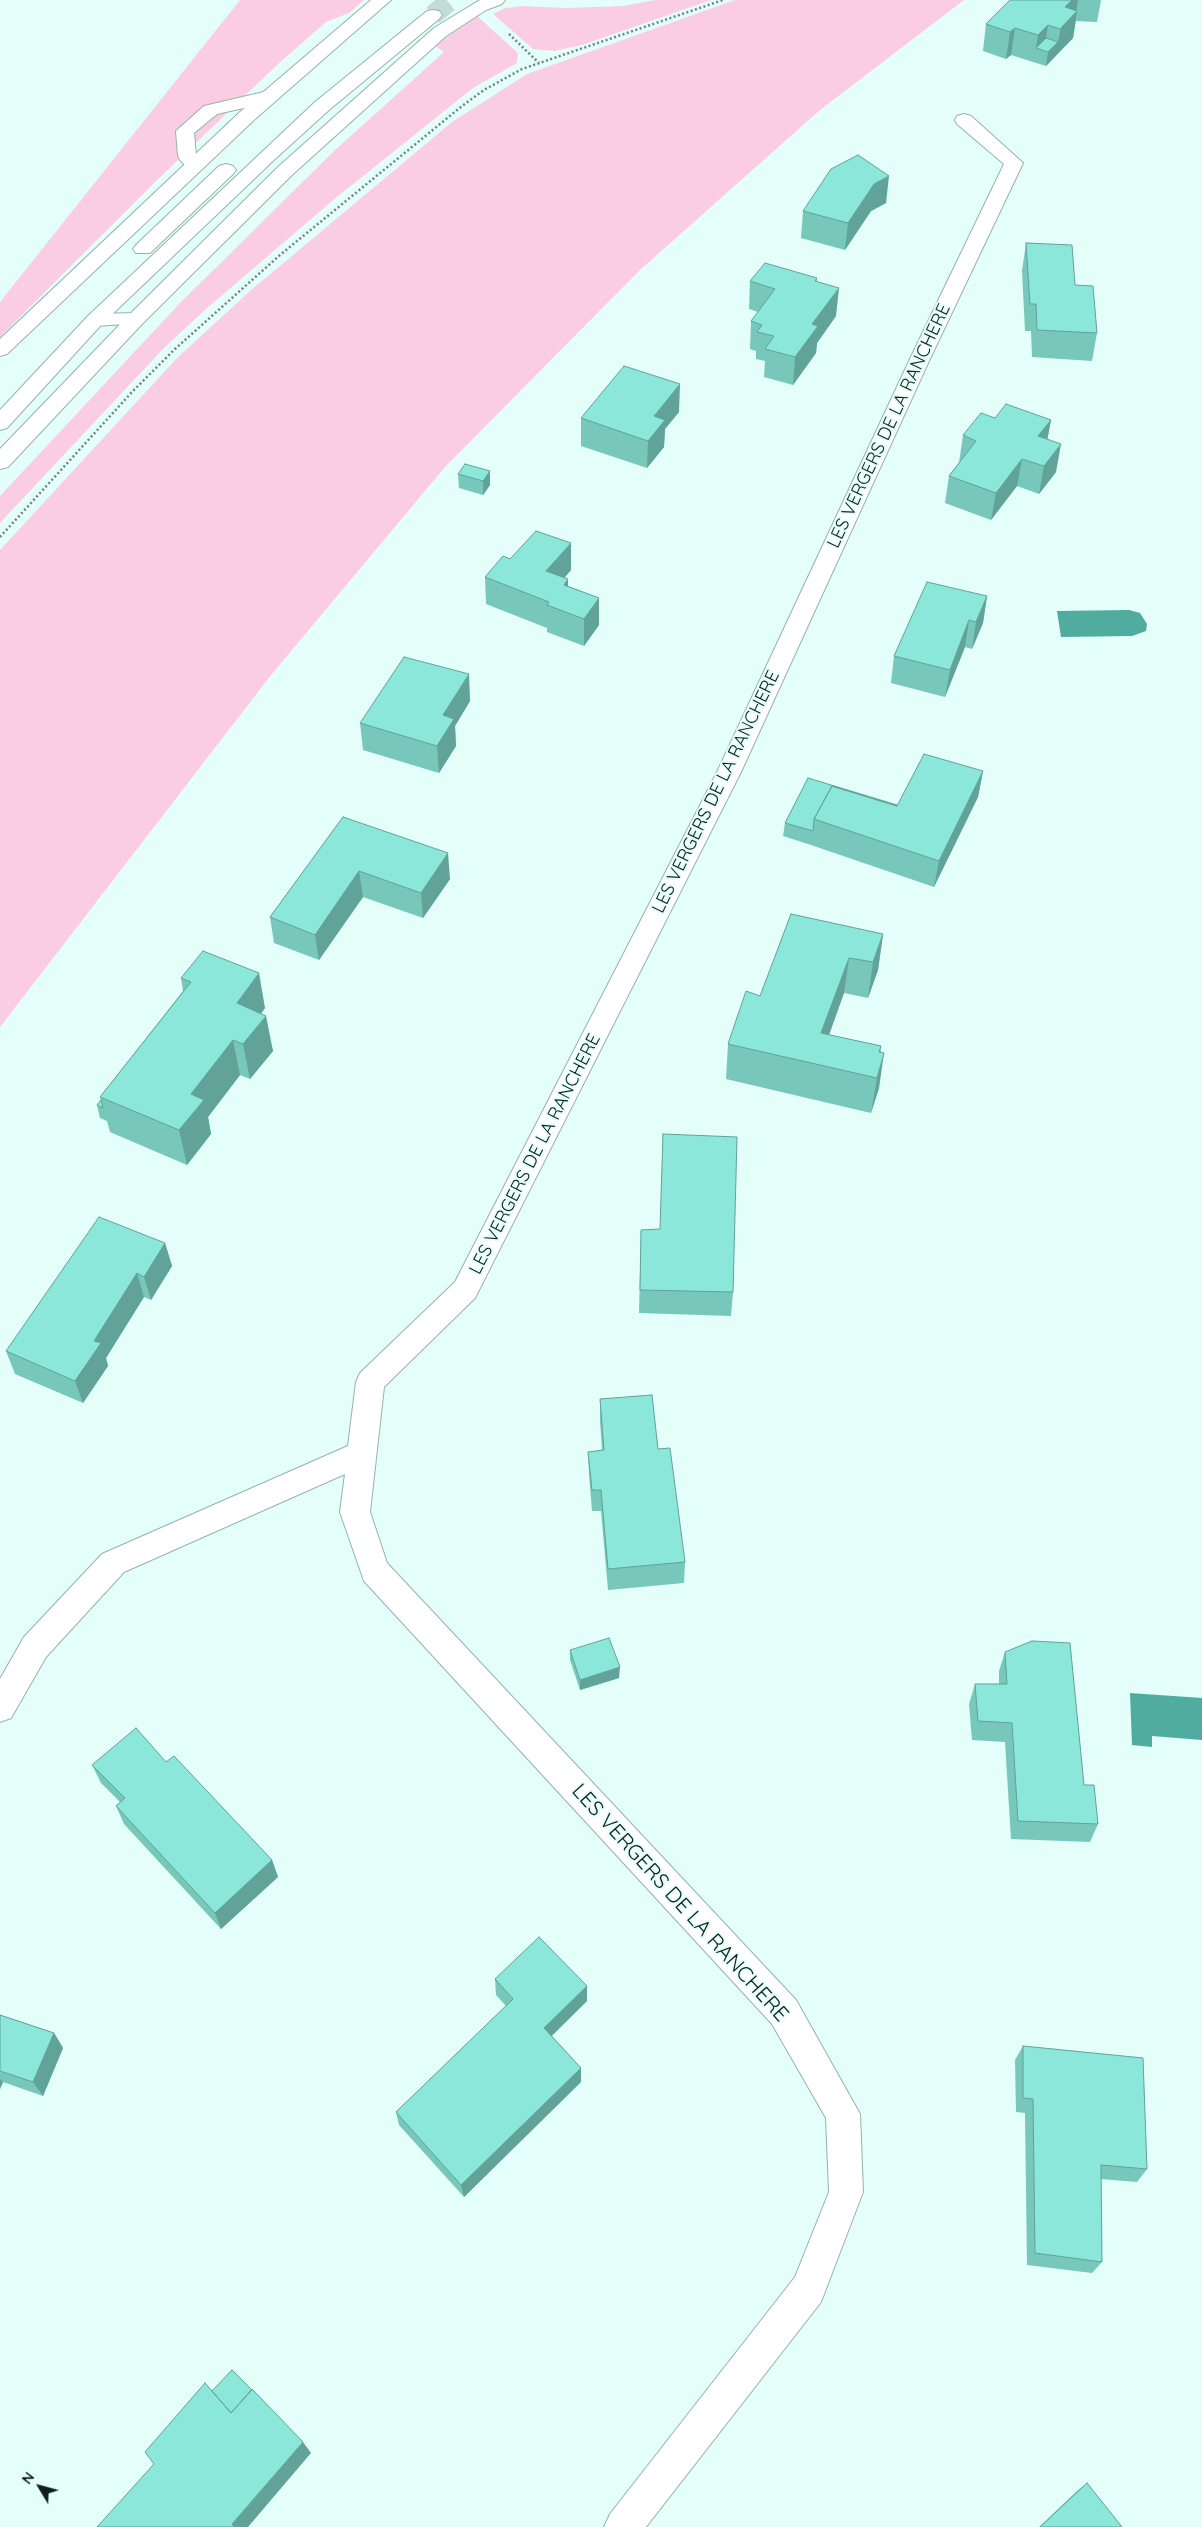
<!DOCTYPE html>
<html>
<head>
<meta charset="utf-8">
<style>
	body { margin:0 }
	#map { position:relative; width:1202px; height:2527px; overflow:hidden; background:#e4fef9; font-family:Quicksand,sans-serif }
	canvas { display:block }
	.north { position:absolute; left:15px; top:2462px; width:50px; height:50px; -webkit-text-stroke:4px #e4fef9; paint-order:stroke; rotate:307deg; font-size:14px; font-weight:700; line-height:20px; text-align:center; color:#121e1c }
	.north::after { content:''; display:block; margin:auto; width:18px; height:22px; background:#121e1c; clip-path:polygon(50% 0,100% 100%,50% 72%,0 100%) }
</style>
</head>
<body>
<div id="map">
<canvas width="1202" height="2527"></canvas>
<div class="north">N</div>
</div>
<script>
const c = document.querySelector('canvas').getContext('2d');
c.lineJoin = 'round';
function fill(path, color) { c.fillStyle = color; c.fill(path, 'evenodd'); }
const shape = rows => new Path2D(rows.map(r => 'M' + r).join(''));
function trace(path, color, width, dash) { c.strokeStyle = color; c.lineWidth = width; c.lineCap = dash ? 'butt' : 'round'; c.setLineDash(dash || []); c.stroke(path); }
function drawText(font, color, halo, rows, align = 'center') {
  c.font = font + ' Quicksand,sans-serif'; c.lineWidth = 4; c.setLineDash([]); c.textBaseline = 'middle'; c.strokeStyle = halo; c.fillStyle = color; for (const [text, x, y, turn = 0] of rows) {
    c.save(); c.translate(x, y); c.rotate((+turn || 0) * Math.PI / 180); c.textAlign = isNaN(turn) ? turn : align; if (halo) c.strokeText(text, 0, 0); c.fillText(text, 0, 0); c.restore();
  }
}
const green = shape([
	[240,0,364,0,349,13,326,22,278,64,151,186,0,337,0,302],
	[656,0,711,0,582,45,554,51,533,49,493,14,505,8,523,6,566,8,622,6],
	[735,0,964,0,820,110,640,270,445,467,271,675,0,1027,0,550,178,357,250,291,452,122,527,74],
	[476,15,518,53,517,63,473,88,332,201,206,309,163,349,0,523,0,496,180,303,334,151,444,52,435,46]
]);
const water = shape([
	[1129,610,1140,613,1147,624,1146,631,1132,636,1061,637,1057,611],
	[1130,1693,1202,1698,1202,1740,1152,1736,1152,1747,1132,1745]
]);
const primaryTunnel = shape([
	[433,15,451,0]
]);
const path = shape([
	[509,34,539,63],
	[0,537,132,392,175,349,280,255,462,106,484,90,522,69,723,0]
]);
const lane = shape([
	[136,313,143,315,146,319,143,323,95,326,88,324,85,320,88,316,95,314,136,313]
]);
const street = shape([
	[268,91,275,93,277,97,275,101,217,114,194,133,196,155,204,164,202,168,188,168,180,160,178,156,176,131,204,106,268,91],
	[964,114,971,116,1023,163,929,361,741,772,475,1298,384,1387,370,1512,387,1563,796,2000,860,2114,863,2192,821,2302,646,2527,604,2527,610,2514,795,2277,829,2192,826,2118,772,2024,364,1581,340,1512,345,1474,124,1572,46,1657,11,1718,0,1722,0,1679,24,1637,102,1554,348,1446,356,1382,360,1373,455,1282,717,772,909,361,1004,164,957,124,955,120,957,116,964,114]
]);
const primary = shape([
	[371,0,391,0,254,120,7,354,0,356,0,339,240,112,371,0],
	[480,0,505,0,502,4,486,10,446,36,292,175,143,323,8,467,0,469,0,449,129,315,278,167,434,28,480,0],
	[433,10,439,11,442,15,439,19,329,110,275,159,102,324,7,428,0,430,0,410,88,316,315,102,427,11,433,10],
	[226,164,233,166,236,170,233,174,150,253,136,253,133,249,136,245,219,166,226,164]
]);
const wall = shape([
	[1010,0,1101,0,1097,22,1076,21,1073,38,1046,66,1011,55,1006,59,983,51,986,24],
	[886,203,871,211,845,250,801,238,803,211],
	[1026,243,1075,285,1097,333,1092,361,1032,357,1031,331,1025,331,1022,271],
	[817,278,817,282,836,316,817,343,816,353,793,385,764,377,765,361,756,359,756,351,750,349,751,321,758,312,749,309,750,281],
	[679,412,665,429,664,447,647,468,581,446,581,418],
	[995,418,1051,420,1047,439,1056,472,1039,494,1017,486,991,520,945,503,949,476,959,463,963,435],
	[490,471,490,485,483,495,459,488,458,474],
	[510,559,571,570,564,578,568,586,599,598,599,625,584,646,547,632,547,628,486,604,485,577],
	[987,596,983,623,972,649,965,647,945,697,891,683,894,656],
	[470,701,455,726,456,746,439,773,363,750,360,723],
	[983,771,978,797,934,887,811,845,783,836,785,823,897,805],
	[343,817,450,879,423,918,363,897,319,960,274,943,270,917],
	[883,934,878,970,868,998,844,993,829,1035,881,1046,879,1088,871,1113,726,1079,728,1044,760,996],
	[181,978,265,1008,261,1013,273,1051,250,1079,240,1075,208,1117,211,1134,187,1165,110,1132,107,1121,100,1118,97,1105,101,1100,100,1097,183,991],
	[641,1230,733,1292,731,1316,639,1313],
	[165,1243,172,1266,151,1300,144,1297,106,1358,108,1366,83,1403,15,1374,6,1351],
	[600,1399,658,1449,685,1562,684,1583,608,1590,601,1511,592,1511,589,1474,588,1452,602,1450,600,1421],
	[570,1650,619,1678,580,1690,570,1660],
	[1005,1652,1084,1785,1098,1824,1090,1842,1011,1839,1005,1742,972,1740,969,1704,975,1684,999,1684,999,1671],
	[166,1762,272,1860,278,1877,221,1929,124,1824,116,1806,120,1802,101,1783,92,1765],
	[495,1979,587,1986,587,2001,552,2036,581,2068,581,2082,464,2197,399,2125,396,2112,506,2006,496,1995],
	[0,2015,54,2033,63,2048,43,2096,3,2082,0,2089],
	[1023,2046,1147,2169,1137,2182,1101,2179,1102,2262,1092,2273,1027,2265,1025,2113,1016,2112,1015,2060],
	[1087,2483,1122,2527,1039,2527,1078,2490]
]);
const shadedWall = shape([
	[1072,0,1078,0,1076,13,1077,11,1073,38,1046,66,1048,52,1058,42,1065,7],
	[1048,25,1044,51,1036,48,1034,62,1038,35],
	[1015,28,1011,55,1006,59,1010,32],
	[889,176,886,203,871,211,845,250,848,223,874,184],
	[839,288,836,316,817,343,816,353,793,385,795,357,812,324],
	[680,384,679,412,665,429,664,447,647,468,648,441,654,416],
	[1051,420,1046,447,1033,463,1038,436],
	[1061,444,1056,472,1039,494,1044,466],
	[1022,459,1017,486,991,520,996,493],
	[490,471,490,485,483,495,483,481],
	[571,543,571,570,547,598,546,571],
	[568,579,568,606,564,585],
	[987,596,983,623,972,649,976,622],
	[599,598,599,625,584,646,584,619],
	[969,620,965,647,945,697,950,670],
	[469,674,470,701,455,726,456,746,439,773,437,746,443,715],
	[983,771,978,797,934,887,939,861],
	[448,853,450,879,423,918,421,893],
	[359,871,363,897,319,960,315,935],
	[883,934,878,970,868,998,873,962],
	[849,958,844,993,818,1065,821,1033],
	[259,973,265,1008,244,1038,237,1003],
	[266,1016,273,1051,250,1079,243,1044],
	[233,1040,240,1075,208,1117,211,1134,187,1165,179,1130,191,1094],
	[884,1053,879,1088,871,1113,877,1078],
	[165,1243,172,1266,151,1300,144,1277],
	[137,1273,144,1297,106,1358,108,1366,83,1403,75,1381,94,1341],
	[620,1667,619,1678,580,1690,580,1680],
	[272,1860,278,1877,221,1929,215,1913],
	[587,1986,587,2001,545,2042,544,2028],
	[54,2033,63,2048,43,2096,33,2082],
	[581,2068,581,2082,464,2197,461,2185],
	[0,2079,3,2082,0,2089],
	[303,2442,311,2453,248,2527,234,2527,232,2524]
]);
const building = shape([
	[1010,0,1072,0,1065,7,1077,11,1060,29,1048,25,1038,35,1015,28,1010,32,986,24,1010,0],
	[1046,38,1058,42,1048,52,1036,48,1046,38],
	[858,155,889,176,874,184,848,223,803,211,831,169,858,155],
	[1026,243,1072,245,1075,285,1093,286,1097,333,1037,330,1036,304,1030,304,1026,243],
	[765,263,817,278,815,281,839,288,812,324,818,326,795,357,765,349,774,336,757,332,762,325,751,321,775,289,750,281,765,263],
	[624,366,680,384,654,416,665,420,648,441,581,418,624,366],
	[1006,404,1051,420,1038,436,1061,444,1044,466,1022,459,996,493,949,476,976,441,963,435,981,413,995,418,1006,404],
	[465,464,490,471,483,481,458,474,465,464],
	[536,531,571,543,546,571,568,579,564,585,599,598,584,619,547,605,549,602,485,577,503,556,510,559,536,531],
	[927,582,987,596,976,622,969,620,950,670,894,656,927,582],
	[404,657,469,674,443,715,454,719,437,746,360,723,404,657],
	[924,754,983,771,939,861,814,819,832,786,897,806,924,754],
	[808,778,897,805,897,806,832,786,814,819,813,831,785,823,808,778],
	[343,817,448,853,421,893,359,871,315,935,270,917,343,817],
	[791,914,883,934,873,962,849,958,821,1033,881,1046,879,1052,884,1053,877,1078,728,1044,746,991,760,996,791,914],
	[203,951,259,973,237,1003,266,1016,243,1044,233,1040,191,1094,204,1100,179,1130,100,1097,191,982,181,978,203,951],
	[101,1100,103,1108,97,1105,101,1100],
	[663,1134,737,1137,733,1292,640,1290,641,1230,660,1229,663,1134],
	[99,1217,165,1243,144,1277,137,1273,94,1341,101,1343,75,1381,6,1351,99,1217],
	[652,1395,658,1449,670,1448,685,1562,608,1569,601,1490,592,1490,588,1452,604,1450,600,1399,652,1395],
	[609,1638,620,1667,580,1680,570,1650,609,1638],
	[1032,1641,1070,1643,1084,1785,1094,1785,1098,1824,1018,1821,1012,1723,978,1721,975,1684,1007,1684,1005,1652,1032,1641],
	[136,1728,166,1762,174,1756,272,1860,215,1913,116,1806,125,1798,92,1765,136,1728],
	[539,1937,587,1986,544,2028,581,2068,461,2185,396,2112,513,1999,495,1979,539,1937],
	[0,2015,54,2033,33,2082,0,2071,0,2015],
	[1023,2046,1143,2058,1147,2169,1101,2165,1102,2262,1035,2253,1033,2099,1023,2098,1023,2046],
	[232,2370,252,2390,231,2413,212,2391,232,2370],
	[205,2383,231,2413,252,2389,303,2442,232,2524,234,2527,97,2527,154,2464,145,2452,205,2383],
	[1087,2483,1122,2527,1040,2527,1087,2483]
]);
const streetNames = [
	["LES VERGERS DE LA RANCHERE",889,426,-65],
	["LES VERGERS DE LA RANCHERE",716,792,-64],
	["LES VERGERS DE LA RANCHERE",535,1154,-63]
];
const nearStreetnames = [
	["LES VERGERS DE LA RANCHERE",680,1903,48]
];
fill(green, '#fbcde5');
fill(water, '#4fac9f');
trace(primaryTunnel, '#c4dcd8', 20, [20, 10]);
trace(lane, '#94b3ad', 2);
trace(street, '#94b3ad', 2);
trace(primary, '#94b3ad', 2);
trace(path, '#728481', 2.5, [2, 2.5]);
fill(lane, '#fff');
fill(street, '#fff');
fill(primary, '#fff');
fill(wall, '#78c7bb');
fill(shadedWall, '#61a299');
fill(building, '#8be7da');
trace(building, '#61a299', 1);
drawText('18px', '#121e1c', '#e4fef9', streetNames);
drawText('21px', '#121e1c', '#e4fef9', nearStreetnames);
</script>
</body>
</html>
